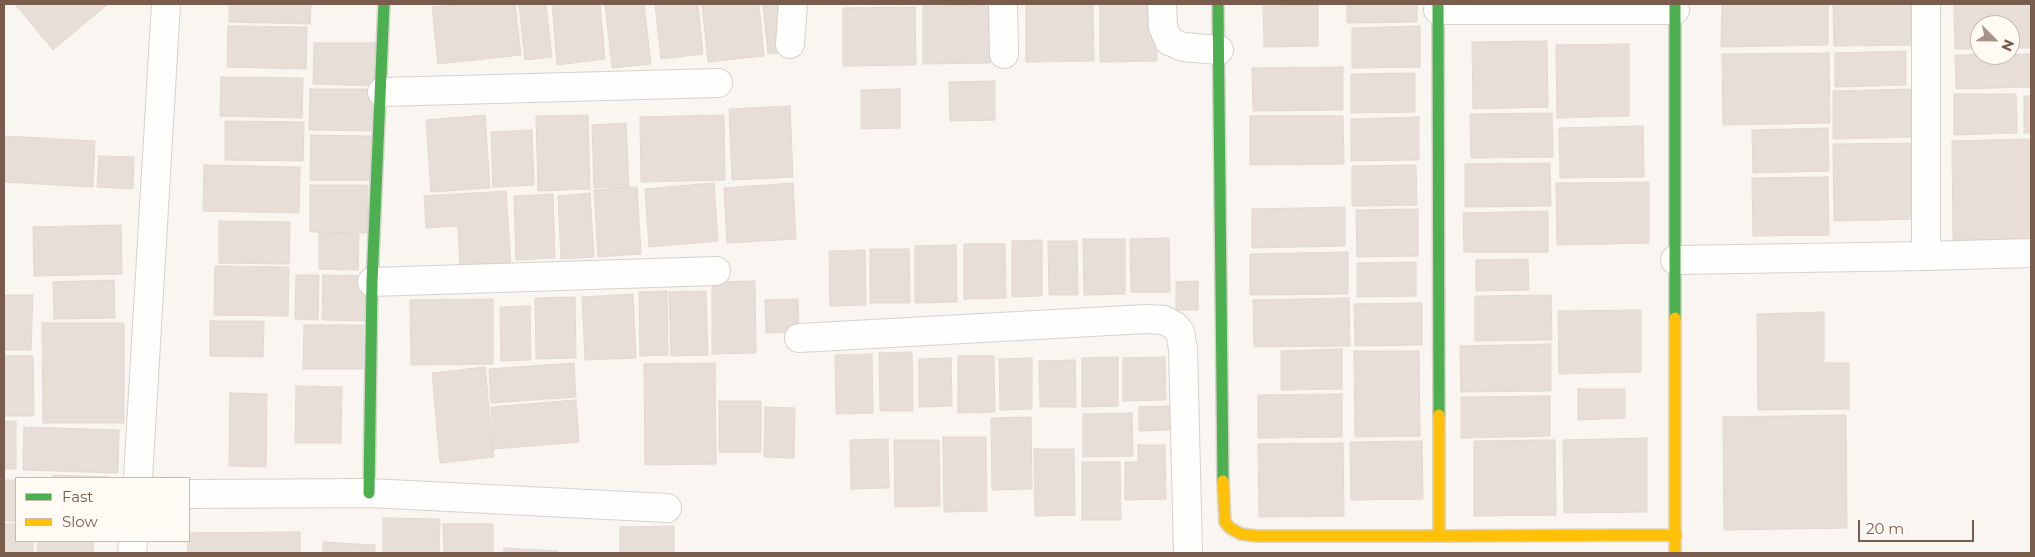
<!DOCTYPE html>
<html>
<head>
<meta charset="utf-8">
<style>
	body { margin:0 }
	#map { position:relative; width:2035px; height:557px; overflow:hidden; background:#f9f5f0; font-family:Montserrat,sans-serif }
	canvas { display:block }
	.frame { position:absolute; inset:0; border:5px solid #7a5c4d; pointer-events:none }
	.legend { position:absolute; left:15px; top:477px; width:175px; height:65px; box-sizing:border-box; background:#fffaf3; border:1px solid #cabbb1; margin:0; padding:6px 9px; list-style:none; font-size:15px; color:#7a5c4d }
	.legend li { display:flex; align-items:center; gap:10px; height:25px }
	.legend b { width:25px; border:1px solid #cabbb1 }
	.north { position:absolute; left:1970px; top:15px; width:50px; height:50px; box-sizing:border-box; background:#fffaf3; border:1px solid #cabbb1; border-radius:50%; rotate:113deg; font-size:14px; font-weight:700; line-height:20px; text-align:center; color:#7a5c4d }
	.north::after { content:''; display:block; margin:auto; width:18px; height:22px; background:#a69286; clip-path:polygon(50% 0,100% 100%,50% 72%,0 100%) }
	.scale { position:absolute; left:1858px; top:520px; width:116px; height:22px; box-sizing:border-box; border:2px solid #7a5c4d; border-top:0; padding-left:6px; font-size:15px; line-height:18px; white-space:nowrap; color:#7a5c4d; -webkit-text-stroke:4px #fffaf3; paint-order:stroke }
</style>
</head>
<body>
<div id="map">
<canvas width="2035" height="557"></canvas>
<div class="frame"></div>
<ul class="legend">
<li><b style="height:6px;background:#4caf50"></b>Fast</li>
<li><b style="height:6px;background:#ffc107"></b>Slow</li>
</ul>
<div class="north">N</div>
<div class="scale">20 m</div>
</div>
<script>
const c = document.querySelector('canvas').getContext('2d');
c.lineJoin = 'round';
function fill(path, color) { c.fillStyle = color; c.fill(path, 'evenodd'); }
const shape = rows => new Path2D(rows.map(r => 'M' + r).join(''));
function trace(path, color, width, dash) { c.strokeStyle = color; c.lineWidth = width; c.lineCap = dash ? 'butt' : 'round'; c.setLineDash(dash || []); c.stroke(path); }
const building = shape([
	[15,4,108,4,53,50,15,4],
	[229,4,311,4,310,24,229,22,229,4],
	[462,4,515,4,521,55,438,64,432,7,462,4],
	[519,4,546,4,552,57,525,60,519,4],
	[552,4,600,4,605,59,557,65,552,4],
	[605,4,644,4,651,64,612,68,605,4],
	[655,4,698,4,703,54,661,59,655,4],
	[702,4,759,4,764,56,708,62,702,4],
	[763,4,784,4,789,52,768,54,763,4],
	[1026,4,1093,4,1094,61,1026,62,1026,4],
	[1100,4,1156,4,1157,61,1100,62,1100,4],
	[1347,4,1417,4,1417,22,1347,23,1347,4],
	[1722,4,1828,4,1828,45,1721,47,1722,4],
	[1833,4,1912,4,1913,45,1834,46,1833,4],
	[1954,4,2031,4,2031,48,2010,48,2010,25,1980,25,1980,49,1955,49,1954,4],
	[990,5,991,63,923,64,923,6,990,5],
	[1318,5,1318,46,1264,47,1263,6,1318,5],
	[915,7,916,65,843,66,843,8,915,7],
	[228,26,307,27,306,69,227,67,228,26],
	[1420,26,1420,67,1352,68,1352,28,1420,26],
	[1547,41,1548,107,1473,109,1472,42,1547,41],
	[314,43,378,43,376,86,313,84,314,43],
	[1629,44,1629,116,1557,118,1556,45,1629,44],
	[1906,51,1906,85,1835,87,1835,53,1906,51],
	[1829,53,1830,123,1723,125,1722,54,1829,53],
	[2010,54,2031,54,2031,87,1956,89,1955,55,2010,54],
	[1343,67,1343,110,1253,111,1252,68,1343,67],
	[1415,73,1415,112,1351,113,1351,74,1415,73],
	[221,77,303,78,302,118,220,116,221,77],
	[995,81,995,120,950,121,949,82,995,81],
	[310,89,375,89,374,131,309,130,310,89],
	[900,89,900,128,861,129,861,90,900,89],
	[1916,89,1916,137,1833,139,1833,91,1916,89],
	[1954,94,2016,94,2017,133,1954,135,1954,94],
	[2024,96,2031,96,2031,133,2024,133,2024,96],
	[790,106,793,177,732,180,729,109,790,106],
	[1552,113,1553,157,1471,158,1470,114,1552,113],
	[485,115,490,188,431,192,426,120,485,115],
	[588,115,590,189,538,191,536,116,588,115],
	[724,115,725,180,641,182,640,117,724,115],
	[1250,116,1343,116,1344,164,1250,165,1250,116],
	[1419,117,1419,160,1351,161,1351,119,1419,117],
	[225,121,304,122,303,161,225,160,225,121],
	[626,123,629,187,594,188,592,125,626,123],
	[1643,126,1644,177,1560,178,1559,128,1643,126],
	[1828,128,1829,171,1753,173,1752,130,1828,128],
	[532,130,534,185,493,187,491,132,532,130],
	[311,135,373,136,372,180,310,180,311,135],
	[4,136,95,141,93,187,4,182,4,136],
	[2031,139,2031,239,1953,240,1952,141,2031,139],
	[1917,143,1918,219,1834,221,1833,144,1917,143],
	[99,156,134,157,133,189,97,187,99,156],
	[1550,163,1551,206,1465,207,1465,164,1550,163],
	[204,165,300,167,299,213,203,211,204,165],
	[1416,165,1417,205,1352,206,1352,166,1416,165],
	[1828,177,1829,235,1753,236,1752,178,1828,177],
	[1649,182,1649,243,1557,245,1556,183,1649,182],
	[714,183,718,241,649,247,645,189,714,183],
	[793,183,796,239,727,243,724,188,793,183],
	[310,185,368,185,367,233,310,232,310,185],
	[637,187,641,254,598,257,594,190,637,187],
	[506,191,511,266,460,269,458,226,426,228,424,196,506,191],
	[590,193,594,257,561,259,558,196,590,193],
	[553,194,555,258,516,260,514,196,553,194],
	[1345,207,1345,246,1252,248,1252,209,1345,207],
	[1418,209,1418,256,1357,257,1356,210,1418,209],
	[1548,211,1548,252,1464,252,1463,213,1548,211],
	[219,221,290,222,289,264,219,263,219,221],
	[121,225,122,274,34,276,33,227,121,225],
	[319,233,359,234,358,270,319,269,319,233],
	[1169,238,1170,292,1131,292,1130,239,1169,238],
	[1083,239,1125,239,1125,294,1084,295,1083,239],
	[1042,240,1042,296,1012,297,1012,241,1042,240],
	[1048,241,1077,241,1078,295,1049,295,1048,241],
	[964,244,1005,244,1006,298,964,299,964,244],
	[956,245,957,302,915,303,915,246,956,245],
	[870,249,909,249,910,303,870,303,870,249],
	[865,250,866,305,830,306,829,251,865,250],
	[1348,252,1348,294,1250,295,1250,254,1348,252],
	[1528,259,1529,290,1476,291,1476,260,1528,259],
	[1416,262,1416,296,1357,297,1357,263,1416,262],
	[215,266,289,267,288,316,214,315,215,266],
	[296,275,319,275,318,320,295,319,296,275],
	[323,275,367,276,366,321,322,320,323,275],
	[114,280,115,318,54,319,53,282,114,280],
	[755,281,756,353,712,354,712,282,755,281],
	[1198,281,1198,310,1176,310,1176,282,1198,281],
	[667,291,668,355,640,356,639,292,667,291],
	[706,291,708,355,671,356,669,292,706,291],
	[633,294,636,358,585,360,582,297,633,294],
	[4,295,33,295,31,350,4,350,4,295],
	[1551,295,1552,340,1475,341,1475,296,1551,295],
	[575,297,576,358,536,359,535,298,575,297],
	[1349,298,1350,346,1254,347,1253,300,1349,298],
	[493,299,493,364,411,365,410,300,493,299],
	[798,299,799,332,766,333,765,300,798,299],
	[1422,303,1422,345,1355,346,1354,304,1422,303],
	[530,306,531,360,501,361,500,307,530,306],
	[1641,310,1641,372,1559,374,1558,311,1641,310],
	[1824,312,1824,363,1849,363,1849,409,1758,410,1757,314,1824,312],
	[210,321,264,321,263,357,210,356,210,321],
	[42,323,124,323,124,423,43,423,42,323],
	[304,325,363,325,363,369,303,369,304,325],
	[1551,344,1551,391,1461,392,1460,346,1551,344],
	[1342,349,1342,389,1281,390,1281,351,1342,349],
	[1354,351,1419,351,1420,436,1355,437,1354,351],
	[912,352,913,411,880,411,879,353,912,352],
	[872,354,873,413,836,414,835,355,872,354],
	[4,356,33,356,34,416,4,416,4,356],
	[958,356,994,356,995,412,958,413,958,356],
	[1118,357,1118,406,1082,407,1082,358,1118,357],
	[1165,357,1166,400,1123,401,1123,358,1165,357],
	[951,358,952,406,919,407,919,359,951,358],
	[1032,358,1032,409,1000,410,999,359,1032,358],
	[1075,360,1076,407,1040,407,1039,361,1075,360],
	[574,363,576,397,491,403,489,369,574,363],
	[715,363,716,464,645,465,644,364,715,363],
	[485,367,494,457,440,463,432,373,485,367],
	[296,386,342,387,341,443,295,443,296,386],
	[1578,389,1625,389,1625,418,1578,420,1578,389],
	[230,393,267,394,266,467,229,466,230,393],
	[1342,394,1342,437,1258,438,1258,395,1342,394],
	[1550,396,1550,436,1461,438,1461,397,1550,396],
	[576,400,579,442,494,449,491,407,576,400],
	[719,401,761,401,761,452,719,452,719,401],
	[1170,406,1170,430,1139,431,1139,407,1170,406],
	[765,407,795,408,794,458,764,457,765,407],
	[1132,413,1133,456,1083,457,1083,414,1132,413],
	[1846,415,1847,528,1724,530,1723,417,1846,415],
	[1031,417,1032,489,992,490,991,418,1031,417],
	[4,421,16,421,16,469,4,469,4,421],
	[24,427,119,430,118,473,23,470,24,427],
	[943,437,986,437,987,511,944,512,943,437],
	[1647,438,1647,512,1564,513,1563,440,1647,438],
	[888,439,889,488,851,489,850,440,888,439],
	[894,440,939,440,940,506,895,507,894,440],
	[1555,440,1556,515,1474,516,1474,441,1555,440],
	[1422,441,1423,499,1351,500,1350,442,1422,441],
	[1343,443,1344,516,1259,517,1258,444,1343,443],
	[1138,445,1165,445,1166,499,1125,500,1125,462,1138,462,1138,445],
	[1034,449,1074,449,1075,515,1035,516,1034,449],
	[1082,462,1120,462,1121,520,1082,520,1082,462],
	[53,475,108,477,108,478,53,478,53,475],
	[4,480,16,480,16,521,4,521,4,480],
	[383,518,440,519,439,553,383,553,383,518],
	[4,524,16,524,16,541,33,541,33,553,4,553,4,524],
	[443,524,493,524,493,553,444,553,443,524],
	[674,526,674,553,620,553,620,527,674,526],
	[300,532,300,553,187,553,189,533,300,532],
	[38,541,94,541,93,553,37,553,38,541],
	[323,542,375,545,375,553,323,553,323,542],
	[504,548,558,551,558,553,504,553,504,548]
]);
const street = shape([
	[1003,4,1004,54],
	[1162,4,1163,27,1169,41,1183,47,1219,50],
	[1926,4,1926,256,2031,253],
	[1438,10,1675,10],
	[790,44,793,4],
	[382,92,718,83],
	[1675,260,1926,256],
	[372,282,716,271],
	[799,338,1146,319,1164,320,1175,326,1180,332,1183,349,1188,553],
	[138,478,166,4],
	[189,494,369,493,667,508],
	[132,553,133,541]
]);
const fast = shape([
	[1218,4,1223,481],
	[1438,4,1439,415],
	[1675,4,1675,318],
	[369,493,372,282,384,4]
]);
const slow = shape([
	[1675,318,1675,552],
	[1439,415,1439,536,1676,535],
	[1223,481,1225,522,1230,528,1241,534,1257,536,1439,536]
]);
fill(building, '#e6ded7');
trace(building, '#e2d8d2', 1);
trace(street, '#d7d1cb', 30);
trace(fast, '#d9d2cb', 14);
trace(slow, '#d9d2cb', 14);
trace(street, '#fefefd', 28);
trace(fast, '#4caf50', 11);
trace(slow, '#ffc107', 11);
</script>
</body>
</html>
